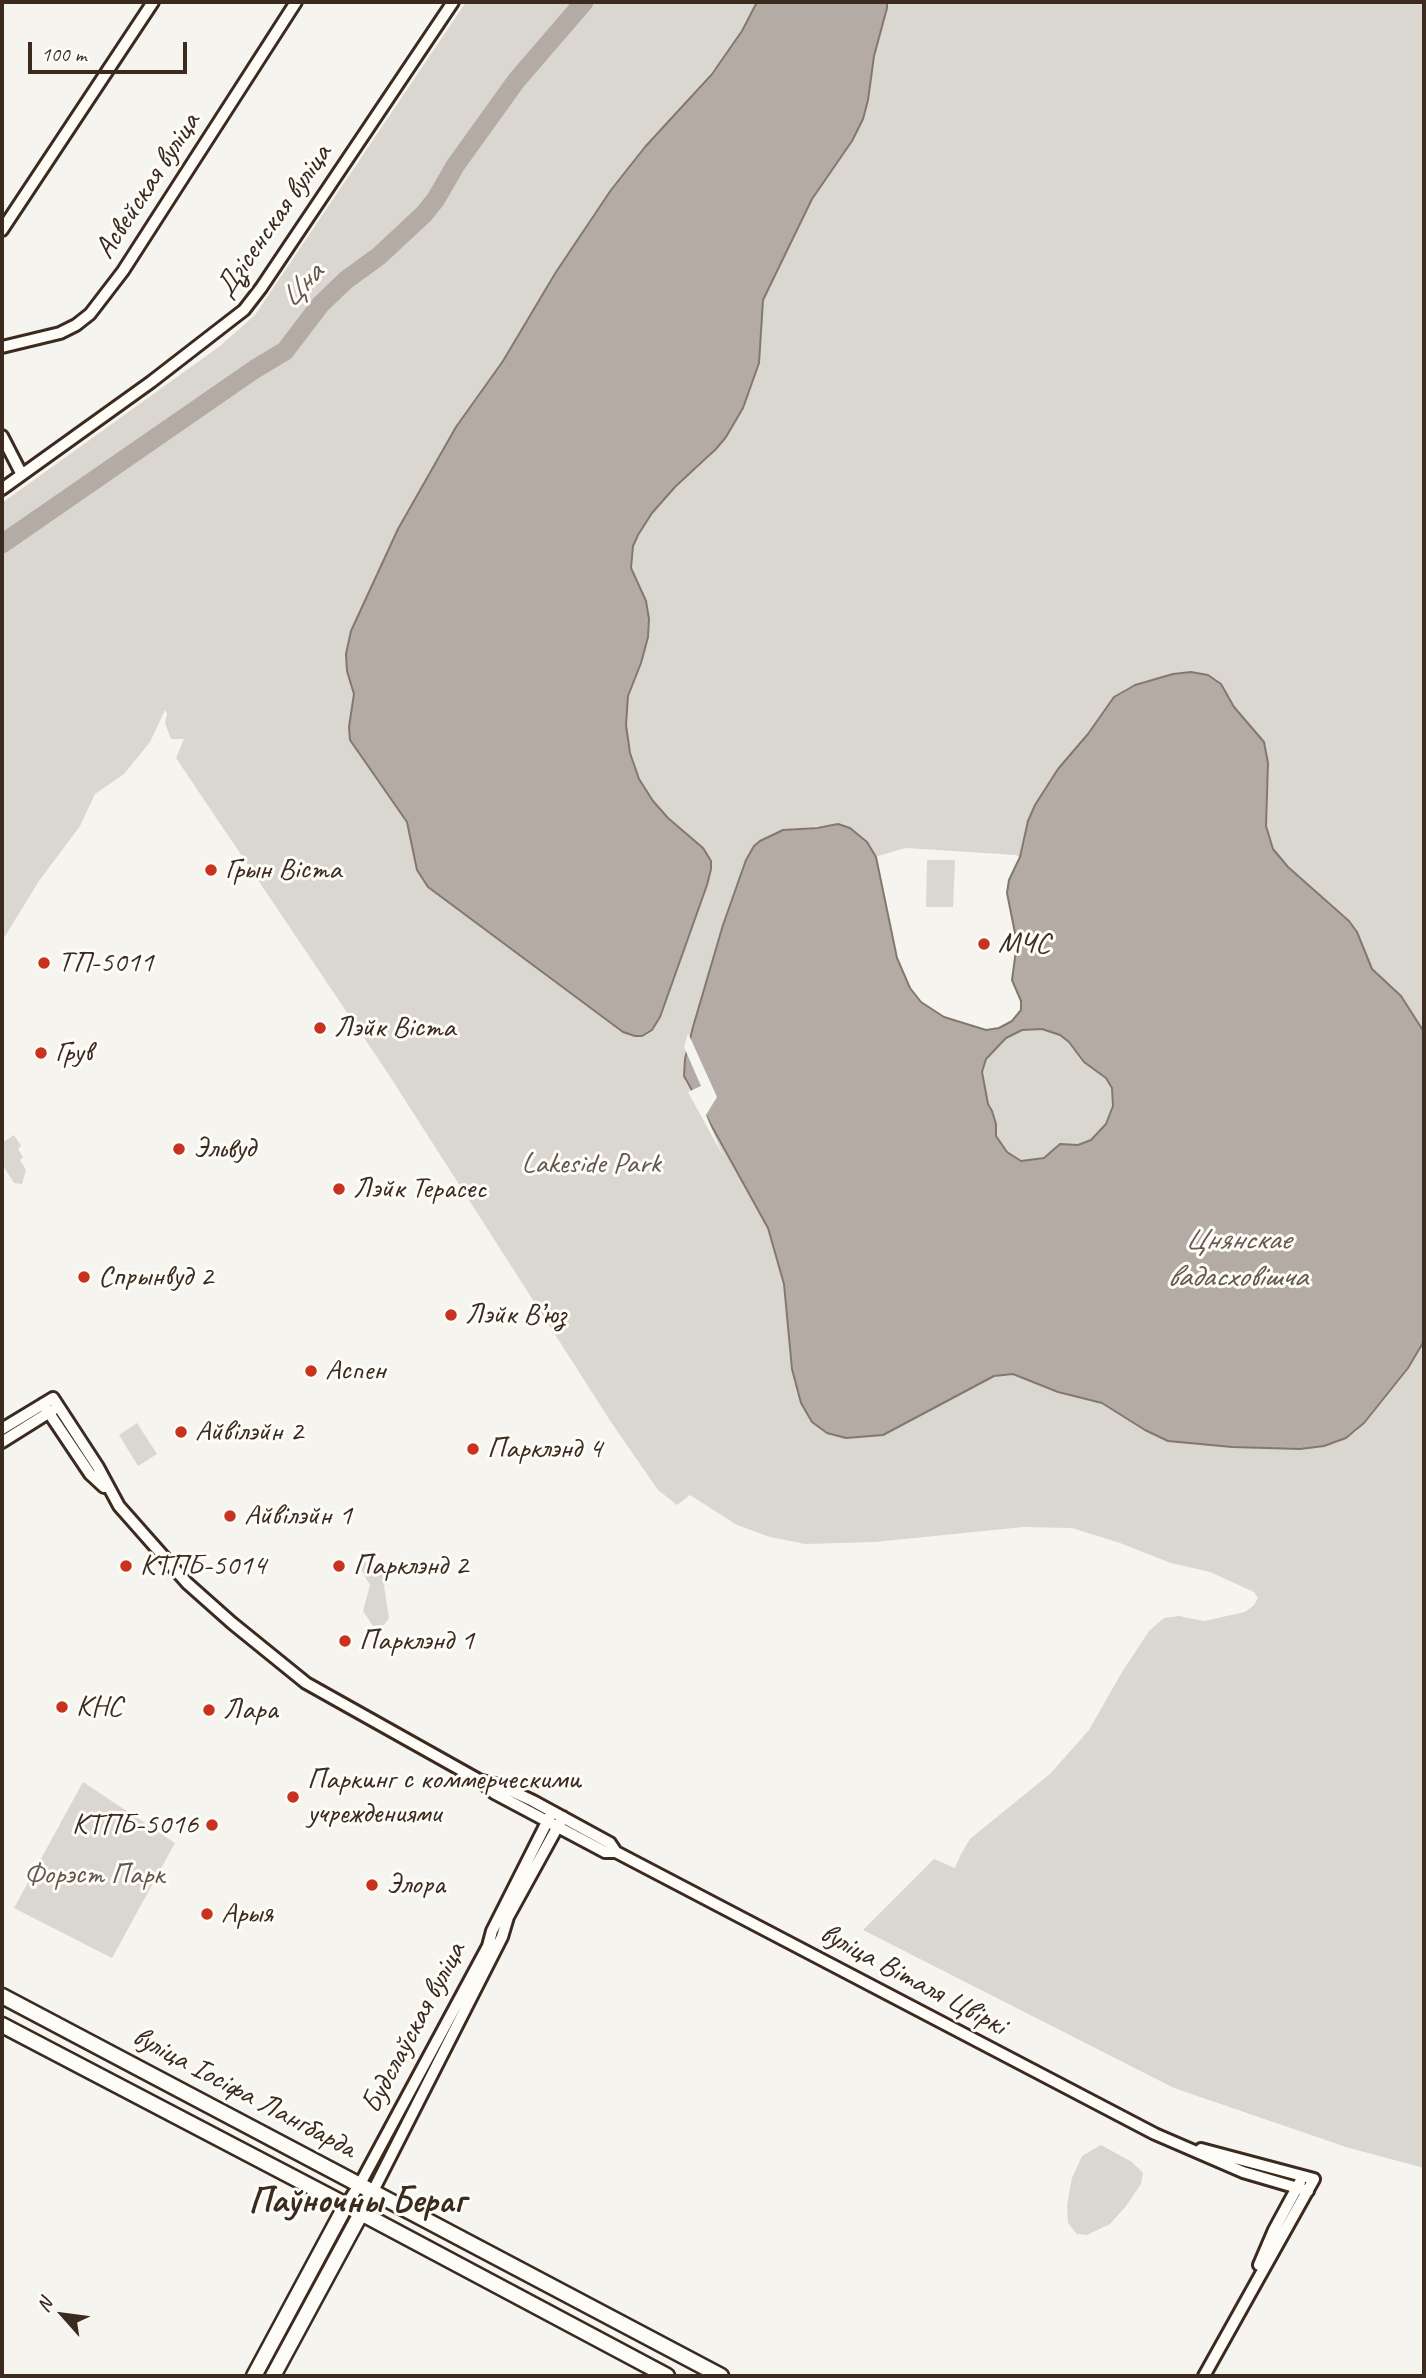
<!DOCTYPE html>
<html>
<head>
<meta charset="utf-8">
<style>
	body { margin:0 }
	#map { position:relative; width:1426px; height:2378px; overflow:hidden; background:#f5f4ee; font-family:Caveat,sans-serif }
	canvas { display:block }
	.frame { position:absolute; inset:0; border:4px solid #3b2a1e; pointer-events:none }
	.north { position:absolute; left:28px; top:2280px; width:70px; height:70px; -webkit-text-stroke:5px #fdfcf7; paint-order:stroke; rotate:298deg; font-size:19px; font-weight:700; line-height:28px; text-align:center; color:#3b2a1e }
	.north::after { content:''; display:block; margin:auto; width:24px; height:32px; background:#3b2a1e; clip-path:polygon(50% 0,100% 100%,50% 72%,0 100%) }
	.scale { position:absolute; left:28px; top:42px; width:159px; height:32px; box-sizing:border-box; border:4px solid #3b2a1e; border-top:0; padding-left:9px; font-size:21px; line-height:24px; white-space:nowrap; color:#3b2a1e; -webkit-text-stroke:5px #fdfcf7; paint-order:stroke }
</style>
</head>
<body>
<div id="map">
<canvas width="1426" height="2378"></canvas>
<div class="frame"></div>
<div class="north">N</div>
<div class="scale">100 m</div>
</div>
<script>
const c = document.querySelector('canvas').getContext('2d');
c.lineJoin = 'round';
function fill(path, color) { c.fillStyle = color; c.fill(path, 'evenodd'); }
const shape = rows => new Path2D(rows.map(r => 'M' + r).join(''));
function trace(path, color, width, dash) { c.strokeStyle = color; c.lineWidth = width; c.lineCap = dash ? 'butt' : 'round'; c.setLineDash(dash || []); c.stroke(path); }
function drawText(font, color, halo, rows, align = 'center') {
  c.font = font + ' Caveat,sans-serif'; c.lineWidth = 6; c.setLineDash([]); c.textBaseline = 'middle'; c.strokeStyle = halo; c.fillStyle = color; for (const [text, x, y, turn = 0] of rows) {
    c.save(); c.translate(x, y); c.rotate((+turn || 0) * Math.PI / 180); c.textAlign = isNaN(turn) ? turn : align; if (halo) c.strokeText(text, 0, 0); c.fillText(text, 0, 0); c.restore();
  }
}
const green = shape([
	[466,2,757,2,742,30,722,60,645,147,593,215,503,361,456,427,398,529,351,631,346,654,347,671,354,694,349,728,350,740,407,822,417,870,428,887,623,1032,635,1036,642,1036,652,1030,660,1017,707,885,697,842,668,818,653,801,639,779,630,753,626,725,628,696,649,619,646,601,631,568,633,546,644,524,663,499,707,459,735,423,759,363,761,311,767,289,812,199,852,141,863,119,868,100,874,56,885,18,887,2,1424,2,1424,1032,1401,996,1372,969,1357,932,1345,916,1288,867,1277,855,1270,842,1266,826,1268,763,1264,742,1234,707,1221,684,1216,679,1200,673,1191,672,1144,681,1127,688,1114,697,1088,734,1044,789,1028,821,1020,857,1016,855,905,848,875,857,867,842,860,835,850,828,838,824,783,830,760,841,754,846,746,860,723,925,685,1059,685,1081,751,1193,768,1228,784,1284,794,1380,812,1422,827,1433,846,1438,874,1436,897,1428,986,1380,1004,1374,1013,1374,1058,1392,1102,1403,1145,1430,1168,1441,1232,1447,1300,1449,1324,1446,1336,1443,1356,1432,1408,1368,1424,1341,1424,2168,1346,2147,1174,2088,863,1930,934,1859,955,1868,961,1854,970,1839,1051,1773,1089,1730,1122,1672,1149,1631,1164,1618,1179,1616,1204,1621,1245,1612,1254,1605,1258,1598,1254,1592,1210,1572,1171,1563,1120,1543,1072,1528,1023,1527,875,1542,805,1544,770,1537,737,1525,690,1495,677,1505,658,1490,611,1422,389,1075,176,758,184,739,171,739,165,723,167,714,165,710,150,742,124,774,95,794,80,826,39,881,2,941,2,503,220,346,255,315],
	[927,860,955,860,953,907,926,907],
	[1042,1029,1060,1035,1069,1042,1084,1062,1106,1078,1112,1088,1113,1106,1106,1124,1091,1140,1078,1145,1060,1144,1044,1158,1021,1161,1007,1152,996,1136,996,1124,992,1111,988,1104,982,1072,987,1059,1006,1038,1022,1030],
	[14,1135,21,1146,18,1149,23,1157,20,1160,26,1170,22,1184,14,1183,2,1164,2,1143],
	[137,1423,157,1454,138,1466,119,1435],
	[363,1561,376,1566,389,1562,391,1570,384,1586,389,1618,384,1625,373,1626,363,1611,370,1585,361,1569],
	[83,1782,175,1843,112,1958,14,1908],
	[1101,2145,1132,2162,1143,2173,1141,2184,1126,2206,1110,2224,1087,2235,1077,2234,1068,2223,1067,2205,1072,2178,1082,2156]
]);
const water = shape([
	[757,2,887,2,887,8,874,56,868,100,863,119,852,141,812,199,763,300,759,363,743,408,726,437,716,449,675,487,652,513,638,535,633,546,631,568,646,601,649,619,648,637,641,663,628,696,626,725,630,753,639,779,653,801,668,818,703,848,711,861,711,869,707,885,660,1017,652,1030,642,1036,635,1036,623,1032,428,887,417,870,407,822,350,740,349,727,354,694,347,671,346,654,351,631,398,529,456,427,503,361,556,272,611,190,645,147,712,74,742,31,757,2],
	[1191,672,1208,675,1221,684,1234,707,1264,742,1268,763,1266,826,1273,849,1288,867,1349,921,1357,932,1372,969,1401,996,1424,1032,1424,1341,1408,1368,1364,1423,1346,1438,1324,1446,1300,1449,1232,1447,1168,1441,1145,1430,1102,1403,1058,1392,1013,1374,994,1376,883,1435,846,1438,827,1433,812,1422,801,1403,792,1369,784,1284,768,1228,684,1076,685,1059,693,1027,723,925,746,860,754,846,760,841,783,830,817,828,838,824,850,828,867,842,876,857,897,958,910,988,921,1002,944,1017,986,1030,999,1028,1012,1021,1021,1010,1021,1001,1012,980,1017,943,1007,893,1009,880,1020,857,1028,821,1035,805,1058,769,1088,734,1114,697,1135,685,1173,674,1191,672],
	[1042,1029,1060,1035,1069,1042,1084,1062,1106,1078,1112,1088,1113,1106,1106,1124,1091,1140,1078,1145,1060,1144,1044,1158,1021,1161,1007,1152,996,1136,996,1124,992,1111,988,1104,982,1072,986,1059,1006,1038,1022,1030,1042,1029]
]);
const pier = shape([
	[688,1033,717,1097,706,1115,723,1156,688,1092,701,1086,684,1047]
]);
const river = shape([
	[2,544,255,369,285,351,320,305,346,280,379,256,424,214,436,199,455,166,516,81,584,2]
]);
const street = shape([
	[2,230,153,2],
	[2,347,60,333,76,325,90,314,123,271,296,2],
	[2,436,21,473],
	[2,489,151,382,244,310,261,288,453,2],
	[43,1404,90,1474,104,1487],
	[2,1429,53,1398,98,1467,119,1506,187,1583,232,1623,306,1683,479,1780,494,1793,605,1852,616,1852,1155,2134,1243,2172,1308,2191],
	[2,1442,53,1410],
	[482,1781,499,1785,533,1801,610,1843,616,1852],
	[1201,2149,1314,2179,1204,2376],
	[372,2193,502,1937,508,1917,563,1817],
	[346,2205,360,2184,488,1946,492,1931,552,1812],
	[1259,2265,1274,2230,1300,2182]
]);
const secondary = shape([
	[2,1996,721,2376],
	[2,2025,346,2205,667,2376],
	[254,2376,346,2205],
	[273,2376,372,2193]
]);
const markers = [
	[211,870,7,"#c8321e"],
	[984,944,7,"#c8321e"],
	[44,963,7,"#c8321e"],
	[320,1028,7,"#c8321e"],
	[41,1053,7,"#c8321e"],
	[179,1149,7,"#c8321e"],
	[339,1189,7,"#c8321e"],
	[84,1277,7,"#c8321e"],
	[451,1315,7,"#c8321e"],
	[311,1371,7,"#c8321e"],
	[181,1432,7,"#c8321e"],
	[473,1449,7,"#c8321e"],
	[230,1516,7,"#c8321e"],
	[126,1566,7,"#c8321e"],
	[339,1566,7,"#c8321e"],
	[345,1641,7,"#c8321e"],
	[62,1707,7,"#c8321e"],
	[209,1710,7,"#c8321e"],
	[293,1797,7,"#c8321e"],
	[212,1825,7,"#c8321e"],
	[372,1885,7,"#c8321e"],
	[207,1914,7,"#c8321e"]
];
const streetNames = [
	["Асвейская вуліца",148,186,-57],
	["Дзісенская вуліца",274,221,-55],
	["вуліца Віталя Цвіркі",913,1980,28],
	["Будслаўская вуліца",414,2028,-62],
	["вуліца Іосіфа Лангбарда",244,2093,28]
];
const poiNames = [
	["Грын Вiста",225,870],
	["МЧС",998,944],
	["ТП-5011",58,963],
	["Лэйк Вiста",334,1028],
	["Грув",55,1053],
	["Эльвуд",193,1149],
	["Лэйк Терасес",353,1189],
	["Спрынвуд 2",98,1277],
	["Лэйк В’юз",465,1315],
	["Аспен",325,1371],
	["Айвілэйн 2",195,1432],
	["Парклэнд 4",487,1449],
	["Айвілэйн 1",244,1516],
	["КТПБ-5014",140,1566],
	["Парклэнд 2",353,1566],
	["Парклэнд 1",359,1641],
	["КНС",76,1707],
	["Лара",223,1710],
	["Паркинг с коммерческими",307,1780],
	["учреждениями",307,1814],
	["КТПБ-5016",198,1825,"right"],
	["Элора",386,1885],
	["Арыя",221,1914]
];
const parkNames = [
	["Lakeside Park",591,1164],
	["Форэст Парк",94,1875]
];
const waterNames = [
	["Цна",302,286,-47],
	["Цнянскае",1237,1241],
	["вадасховішча",1237,1278]
];
const districtNames = [
	["Паўночны Бераг",357,2202]
];
fill(green, '#dad6d0');
fill(water, '#b4aca4');
trace(water, '#84786e', 2);
fill(pier, '#f5f4ee');
trace(river, '#b4aca4', 19);
trace(street, '#3b2a1e', 16);
trace(secondary, '#3b2a1e', 19);
trace(street, '#fdfcf7', 10);
trace(secondary, '#fdfcf7', 14);
for (const [x, y, r, color] of markers) { const dot = new Path2D(); dot.arc(x, y, r, 0, 2 * Math.PI); c.fillStyle = color; c.fill(dot); trace(dot, '#fdfcf7', 2.5); }
drawText('30px', '#3b2a1e', '#fdfcf7', streetNames);
drawText('30px', '#3b2a1e', '#fdfcf7', poiNames, 'left');
drawText('30px', '#63554a', '#fdfcf7', parkNames);
drawText('italic 32px', '#65584d', '#fdfcf7', waterNames);
drawText('bold 37px', '#3b2a1e', '#fdfcf7', districtNames);
</script>
</body>
</html>
